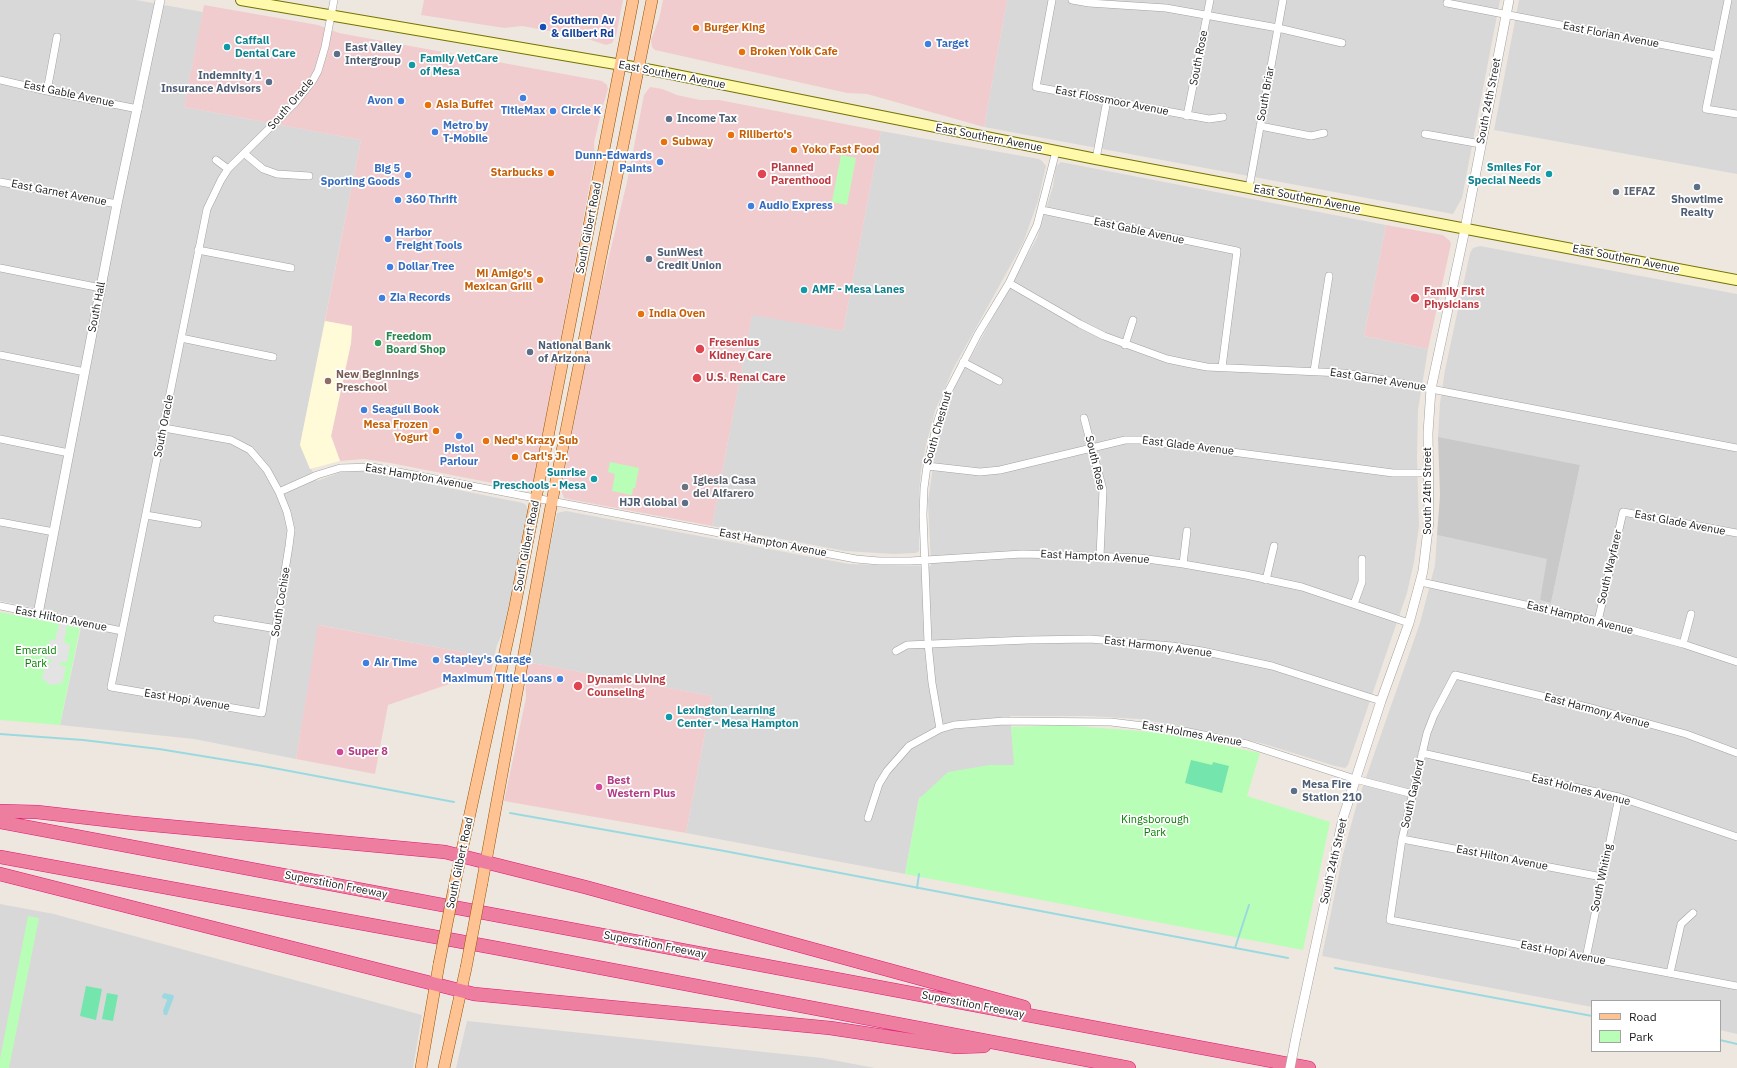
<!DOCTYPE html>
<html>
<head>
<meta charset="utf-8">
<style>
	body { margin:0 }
	#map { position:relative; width:1737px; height:1068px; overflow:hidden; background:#eee7df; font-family:"IBM Plex Sans",sans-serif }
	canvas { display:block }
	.legend { position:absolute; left:1591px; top:1000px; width:130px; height:52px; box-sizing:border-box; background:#fff; border:1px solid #a4a4a4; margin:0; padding:5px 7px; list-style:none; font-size:12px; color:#1b1b1b }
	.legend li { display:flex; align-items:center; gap:8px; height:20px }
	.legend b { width:20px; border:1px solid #a4a4a4 }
</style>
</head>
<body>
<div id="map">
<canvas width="1737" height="1068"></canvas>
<ul class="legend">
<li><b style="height:5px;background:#ffc393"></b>Road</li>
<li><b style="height:11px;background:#b9feb6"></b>Park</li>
</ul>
</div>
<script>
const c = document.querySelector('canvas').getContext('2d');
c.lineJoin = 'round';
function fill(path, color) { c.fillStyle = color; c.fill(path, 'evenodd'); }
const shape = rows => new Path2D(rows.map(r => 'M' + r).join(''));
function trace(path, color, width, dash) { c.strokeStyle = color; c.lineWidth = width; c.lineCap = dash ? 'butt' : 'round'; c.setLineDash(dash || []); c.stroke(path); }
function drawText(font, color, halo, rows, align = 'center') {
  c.font = font + ' "IBM Plex Sans",sans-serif'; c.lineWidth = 3.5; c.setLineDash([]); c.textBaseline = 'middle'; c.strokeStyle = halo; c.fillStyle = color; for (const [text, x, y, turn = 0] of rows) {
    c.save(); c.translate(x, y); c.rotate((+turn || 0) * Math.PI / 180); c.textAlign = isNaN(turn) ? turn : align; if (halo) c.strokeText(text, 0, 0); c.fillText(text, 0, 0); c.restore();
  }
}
const residential = shape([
	[0,0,136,0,203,12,184,107,361,140,300,445,317,481,341,472,364,471,523,503,526,505,528,511,504,630,497,645,494,658,319,625,296,759,194,739,60,725,83,618,0,601],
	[1007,0,1500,0,1462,198,1453,214,984,127],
	[1519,0,1737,0,1737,174,1494,130],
	[881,131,1039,159,1042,161,1046,166,1038,201,1023,243,953,369,935,411,926,445,921,470,919,494,919,551,916,553,893,554,845,551,712,526,752,314,843,331],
	[1061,162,1386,225,1364,336,1428,349,1418,410,1417,456,1419,526,1414,562,1407,593,1348,765,1345,768,1335,766,1264,744,1227,735,1139,719,1088,716,1010,716,1015,765,990,765,919,798,905,874,686,833,712,696,526,662,557,513,566,511,849,564,931,566,928,501,936,446,944,414,957,382,1037,238,1053,186,1056,166],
	[1480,246,1737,294,1737,1034,1720,1030,1720,1001,1592,1001,1592,1007,1322,956,1343,854,1358,800,1420,623,1435,565,1437,535,1548,559,1540,600,1551,603,1580,465,1438,438,1440,403,1445,370,1470,253,1473,248],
	[0,904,54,914,422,1015,413,1068,0,1068],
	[467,1021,822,1058,875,1068,456,1068]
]);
const commercial = shape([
	[424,0,623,0,616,36,612,43,606,45,582,37,522,26,504,28,421,15],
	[663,0,1007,0,984,127,867,94,847,93,655,50,652,47,651,40,659,19],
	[204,5,318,25,339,33,602,81,607,85,608,89,602,109,594,143,595,157,533,485,528,490,390,463,364,459,340,461,331,436,351,343,352,326,325,321,361,140,184,107],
	[650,87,662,89,677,95,700,100,719,100,881,131,843,331,752,315,712,526,573,500,564,498,561,490,594,318,627,182,644,95],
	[1386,225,1443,235,1450,241,1451,244,1428,349,1364,336],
	[318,625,494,658,490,679,474,678,458,681,388,705,375,774,296,759],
	[526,662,712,696,686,833,504,801,526,698,525,671]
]);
const education = shape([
	[325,321,352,326,351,343,331,436,340,461,310,469,300,445]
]);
const religious = shape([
	[1438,437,1580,465,1551,603,1540,600,1547,559,1437,535,1440,495]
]);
const park = shape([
	[841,155,856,158,847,205,832,202],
	[610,462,639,468,635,488,633,488,632,495,612,491,615,474,608,472],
	[0,612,80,628,60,725,0,720],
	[1062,725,1152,732,1191,738,1260,753,1247,796,1330,822,1303,950,905,874,919,799,948,772,990,765,1014,765,1011,727],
	[28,916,39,918,9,1068,0,1068,0,1059]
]);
const pitch = shape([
	[1191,760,1212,765,1213,762,1229,766,1222,793,1185,783],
	[86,986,102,989,96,1020,80,1016],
	[107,993,118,995,113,1021,102,1019]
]);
const parking = shape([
	[59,624,67,625,64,642,70,645,67,662,60,662,60,665,66,666,62,684,57,683,55,685,47,684,47,681,42,680,45,663,52,663,51,660,46,659,50,640,55,640]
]);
const water = shape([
	[164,993,173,995,174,997,167,1015,164,1015,163,1011,167,1000,166,999,162,998,162,996]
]);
const stream = shape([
	[0,734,83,740,159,749,263,766,454,802],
	[510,813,719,850,1288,958],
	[917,888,919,874],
	[1235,948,1249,905],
	[1335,968,1592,1016],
	[1720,1040,1737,1044]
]);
const minor = shape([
	[1052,0,1036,87,1209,119,1223,117],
	[1072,0,1089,3,1166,8,1278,28,1342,43],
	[1728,0,1706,109,1737,114],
	[1447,3,1716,55],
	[0,80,47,91,138,109],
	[47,91,57,37],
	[1187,116,1210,0],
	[1260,126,1311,136,1324,133],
	[1425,134,1481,144],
	[245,154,263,169,277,174,309,176],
	[1096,159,1107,100],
	[216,160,228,169],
	[0,182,117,204],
	[1249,188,1283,0],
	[1042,210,1237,251,1222,367],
	[198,250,291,268],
	[0,268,101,288],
	[1009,283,1080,324,1104,336,1167,359,1186,363,1207,367,1343,373,1369,377,1737,448],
	[181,338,273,357],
	[1125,345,1133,320],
	[0,355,85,372],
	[963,362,999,381],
	[1314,371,1329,276],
	[1084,418,1103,490,1100,556],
	[164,428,231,440,250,450,267,470,279,492,287,512,291,530,289,546,262,713,111,687,207,209,221,180,228,169,295,103,313,80,318,71,325,47,334,0],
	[0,439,69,453],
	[927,466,980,472,1000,470,1125,440,1140,440,1393,473,1428,473],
	[279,492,317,475,340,468,372,467,856,559,879,561,910,561,1022,554,1060,555,1140,558,1183,564,1246,575,1302,587,1409,623],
	[146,515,198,524],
	[0,522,54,532],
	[1183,564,1187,531],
	[1266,580,1274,546],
	[1421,582,1598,621,1683,644,1737,662],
	[1354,604,1362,582,1362,559],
	[0,606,122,631],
	[217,619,277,629],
	[1598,621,1623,512,1737,533],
	[1683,644,1691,614],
	[896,651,907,645,1028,640,1090,639,1172,646,1202,651,1272,666,1381,701],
	[940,729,932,683,928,643,923,515,924,488,927,466,938,420,948,392,978,334,1009,283,1037,225,1056,151],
	[1422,753,1619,797,1737,837],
	[1737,753,1686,734,1595,709,1455,675,1434,715,1427,733,1402,839,1390,920,1737,986],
	[868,818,879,784,887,771,909,746,940,729,954,725,1004,721,1111,722,1184,731,1247,744,1355,779,1413,794],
	[1402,839,1602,877],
	[1586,958,1619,797],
	[1670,973,1681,924,1693,913]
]);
const tertiary = shape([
	[38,614,117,204,160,0],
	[1296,1037,1343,818,1381,701,1409,623,1423,571,1429,521,1428,433,1431,389,1465,229,1509,0]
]);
const secondary = shape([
	[241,0,651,70,1096,159,1737,280]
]);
const primary = shape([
	[456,878,515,606,633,0],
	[482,883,552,501,652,0],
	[421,1068,439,964],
	[444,1068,466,968]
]);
const motorway = shape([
	[0,811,37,812,133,823,445,852,585,887,1024,1007],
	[0,822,1309,1068],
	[0,857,496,948,1129,1068],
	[0,874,474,994,830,1028,956,1047,984,1046]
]);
const tertiaryBridge = shape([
	[1290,1068,1296,1037]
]);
const primaryBridge = shape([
	[439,964,456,878],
	[466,968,482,883]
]);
const markers = [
	[543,27,4,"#1a4fb4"],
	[696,28,4,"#e8710a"],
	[928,44,4,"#3f7fe0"],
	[227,47,4,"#0f9aa8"],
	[742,52,4,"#e8710a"],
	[337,54,4,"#5c6f8a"],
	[412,65,4,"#0f9aa8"],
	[269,82,4,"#5c6f8a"],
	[523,98,4,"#3f7fe0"],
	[401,101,4,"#3f7fe0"],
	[428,105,4,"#e8710a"],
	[553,111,4,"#3f7fe0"],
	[669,119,4,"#5c6f8a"],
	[435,132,4,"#3f7fe0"],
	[731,135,4,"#e8710a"],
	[664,142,4,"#e8710a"],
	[794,150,4,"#e8710a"],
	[660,162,4,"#3f7fe0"],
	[551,173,4,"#e8710a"],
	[762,174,5,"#e0444e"],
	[1549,174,4,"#0f9aa8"],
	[408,175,4,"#3f7fe0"],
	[1697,187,4,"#5c6f8a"],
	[1616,192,4,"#6b7280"],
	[398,200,4,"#3f7fe0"],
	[751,206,4,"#3f7fe0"],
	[388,239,4,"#3f7fe0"],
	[649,259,4,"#5c6f8a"],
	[390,267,4,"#3f7fe0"],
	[540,280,4,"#e8710a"],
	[804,290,4,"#0f9aa8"],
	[382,298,4,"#3f7fe0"],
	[1415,298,5,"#e0444e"],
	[641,314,4,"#e8710a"],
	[378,343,4,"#2e9e5b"],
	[700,349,5,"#e0444e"],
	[530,352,4,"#5c6f8a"],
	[697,378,5,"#e0444e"],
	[328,381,4,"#8d6e63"],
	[364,410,4,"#3f7fe0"],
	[436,431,4,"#e8710a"],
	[459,436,4,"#3f7fe0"],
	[486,441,4,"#e8710a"],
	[515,457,4,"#e8710a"],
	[594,479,4,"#0f9aa8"],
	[685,487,4,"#6b7280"],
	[685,503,4,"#5c6f8a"],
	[436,660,4,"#3f7fe0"],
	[366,663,4,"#3f7fe0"],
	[560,679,4,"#3f7fe0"],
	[578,686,5,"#e0444e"],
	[669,717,4,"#0f9aa8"],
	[340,752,4,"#d1479c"],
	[599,787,4,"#d1479c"],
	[1294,791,4,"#5c6f8a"]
];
const transitNames = [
	["Southern Av",551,21],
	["& Gilbert Rd",551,34]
];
const foodNames = [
	["Burger King",704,28],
	["Broken Yolk Cafe",750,52],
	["Asia Buffet",436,105],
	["Riliberto's",739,135],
	["Subway",672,142],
	["Yoko Fast Food",802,150],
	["Starbucks",543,173,"right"],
	["Mi Amigo's",532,274,"right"],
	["Mexican Grill",532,287,"right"],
	["India Oven",649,314],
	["Mesa Frozen",428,425,"right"],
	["Yogurt",428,438,"right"],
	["Ned's Krazy Sub",494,441],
	["Carl's Jr.",523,457]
];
const streetNames = [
	["East Florian Avenue",1611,35,11],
	["South Rose",1199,58,-79],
	["East Southern Avenue",672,75,11],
	["East Gable Avenue",69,94,12],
	["South Briar",1266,94,-80],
	["East Flossmoor Avenue",1112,101,11],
	["South 24th Street",1489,101,-79],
	["South Oracle",291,104,-49],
	["East Southern Avenue",989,138,11],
	["East Garnet Avenue",59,193,11],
	["East Southern Avenue",1307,199,11],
	["South Gilbert Road",589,228,-79],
	["East Gable Avenue",1139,231,12],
	["East Southern Avenue",1626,259,11],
	["South Hall",97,307,-79],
	["East Garnet Avenue",1378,380,9],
	["South Oracle",164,426,-79],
	["South Chestnut",938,428,-74],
	["East Glade Avenue",1188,446,7],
	["South Rose",1095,463,77],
	["East Hampton Avenue",419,477,10],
	["South 24th Street",1428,491,-90],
	["East Glade Avenue",1680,523,11],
	["East Hampton Avenue",773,543,11],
	["South Gilbert Road",527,546,-79],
	["East Hampton Avenue",1095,557,3],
	["South Wayfarer",1610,567,-77],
	["South Cochise",281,602,-81],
	["East Hampton Avenue",1580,618,14],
	["East Hilton Avenue",61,619,11],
	["East Harmony Avenue",1158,647,7],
	["East Hopi Avenue",187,700,9],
	["East Harmony Avenue",1597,711,15],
	["East Holmes Avenue",1192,734,10],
	["East Holmes Avenue",1581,790,14],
	["South Gaylord",1413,794,-77],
	["East Hilton Avenue",1502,858,11],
	["South 24th Street",1334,861,-77],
	["South Gilbert Road",460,863,-78],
	["South Whiting",1602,878,-78],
	["Superstition Freeway",336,885,11],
	["Superstition Freeway",655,945,11],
	["East Hopi Avenue",1563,953,11],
	["Superstition Freeway",973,1005,11]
];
const cultureNames = [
	["Caffall",235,41],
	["Dental Care",235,54],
	["Family VetCare",420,59],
	["of Mesa",420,72],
	["Smiles For",1541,168,"right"],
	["Special Needs",1541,181,"right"],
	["AMF - Mesa Lanes",812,290],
	["Sunrise",586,473,"right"],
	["Preschools - Mesa",586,486,"right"],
	["Lexington Learning",677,711],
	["Center - Mesa Hampton",677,724]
];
const shopNames = [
	["Target",936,44],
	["Avon",393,101,"right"],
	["TitleMax",523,111,"center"],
	["Circle K",561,111],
	["Metro by",443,126],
	["T-Mobile",443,139],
	["Dunn-Edwards",652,156,"right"],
	["Paints",652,169,"right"],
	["Big 5",400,169,"right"],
	["Sporting Goods",400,182,"right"],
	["360 Thrift",406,200],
	["Audio Express",759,206],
	["Harbor",396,233],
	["Freight Tools",396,246],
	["Dollar Tree",398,267],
	["Zia Records",390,298],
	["Seagull Book",372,410],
	["Pistol",459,449,"center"],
	["Parlour",459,462,"center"],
	["Stapley's Garage",444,660],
	["Air Time",374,663],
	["Maximum Title Loans",552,679,"right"]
];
const serviceNames = [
	["East Valley",345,48],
	["Intergroup",345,61],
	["Indemnity 1",261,76,"right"],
	["Insurance Advisors",261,89,"right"],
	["Income Tax",677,119],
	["Showtime",1697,200,"center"],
	["Realty",1697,213,"center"],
	["SunWest",657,253],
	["Credit Union",657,266],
	["National Bank",538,346],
	["of Arizona",538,359],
	["HJR Global",677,503,"right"],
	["Mesa Fire",1302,785],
	["Station 210",1302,798]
];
const healthNames = [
	["Planned",771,168],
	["Parenthood",771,181],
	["Family First",1424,292],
	["Physicians",1424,305],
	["Fresenius",709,343],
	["Kidney Care",709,356],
	["U.S. Renal Care",706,378],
	["Dynamic Living",587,680],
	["Counseling",587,693]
];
const worshipNames = [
	["IEFAZ",1624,192],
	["Iglesia Casa",693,481],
	["del Alfarero",693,494]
];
const leisureNames = [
	["Freedom",386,337],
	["Board Shop",386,350]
];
const educationNames = [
	["New Beginnings",336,375],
	["Preschool",336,388]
];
const parkNames = [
	["Emerald",36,651],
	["Park",36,664],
	["Kingsborough",1155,820],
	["Park",1155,833]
];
const hotelNames = [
	["Super 8",348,752],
	["Best",607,781],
	["Western Plus",607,794]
];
fill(residential, '#d9d8d8');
fill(commercial, '#f1cccf');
fill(education, '#fffad7');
fill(religious, '#c9c9c9');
fill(park, '#b9feb6');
fill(pitch, '#74e5ac');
fill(parking, '#e3e3e3');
fill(water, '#9bd9e0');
trace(stream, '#9bd9e0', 2);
trace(minor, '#a2a2a2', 8);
trace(tertiary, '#a2a2a2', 10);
trace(secondary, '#747200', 12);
trace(primary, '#925000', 12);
trace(motorway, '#e41374', 14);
trace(minor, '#fff', 7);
trace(tertiary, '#fff', 9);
trace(secondary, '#fff9ac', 10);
trace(primary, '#ffc393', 11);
trace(motorway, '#ee7ea0', 13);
trace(tertiaryBridge, '#a2a2a2', 10, []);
trace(primaryBridge, '#925000', 12, []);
trace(tertiaryBridge, '#fff', 9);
trace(primaryBridge, '#ffc393', 11);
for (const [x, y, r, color] of markers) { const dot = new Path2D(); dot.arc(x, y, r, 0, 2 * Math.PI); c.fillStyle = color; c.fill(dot); trace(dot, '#fff', 1.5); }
drawText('bold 11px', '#164399', '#fff', transitNames, 'left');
drawText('bold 11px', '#c56008', '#fff', foodNames, 'left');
drawText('11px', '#1b1b1b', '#fff', streetNames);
drawText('bold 11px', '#0d838f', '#fff', cultureNames, 'left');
drawText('bold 11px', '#366cbe', '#fff', shopNames, 'left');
drawText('bold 11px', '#4e5e75', '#fff', serviceNames, 'left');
drawText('bold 11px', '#be3a42', '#fff', healthNames, 'left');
drawText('bold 11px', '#5b616d', '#fff', worshipNames, 'left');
drawText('bold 11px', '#27864d', '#fff', leisureNames, 'left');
drawText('bold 11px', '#785e54', '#fff', educationNames, 'left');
drawText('11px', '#068001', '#fff', parkNames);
drawText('bold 11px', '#b23c85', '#fff', hotelNames, 'left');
</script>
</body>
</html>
